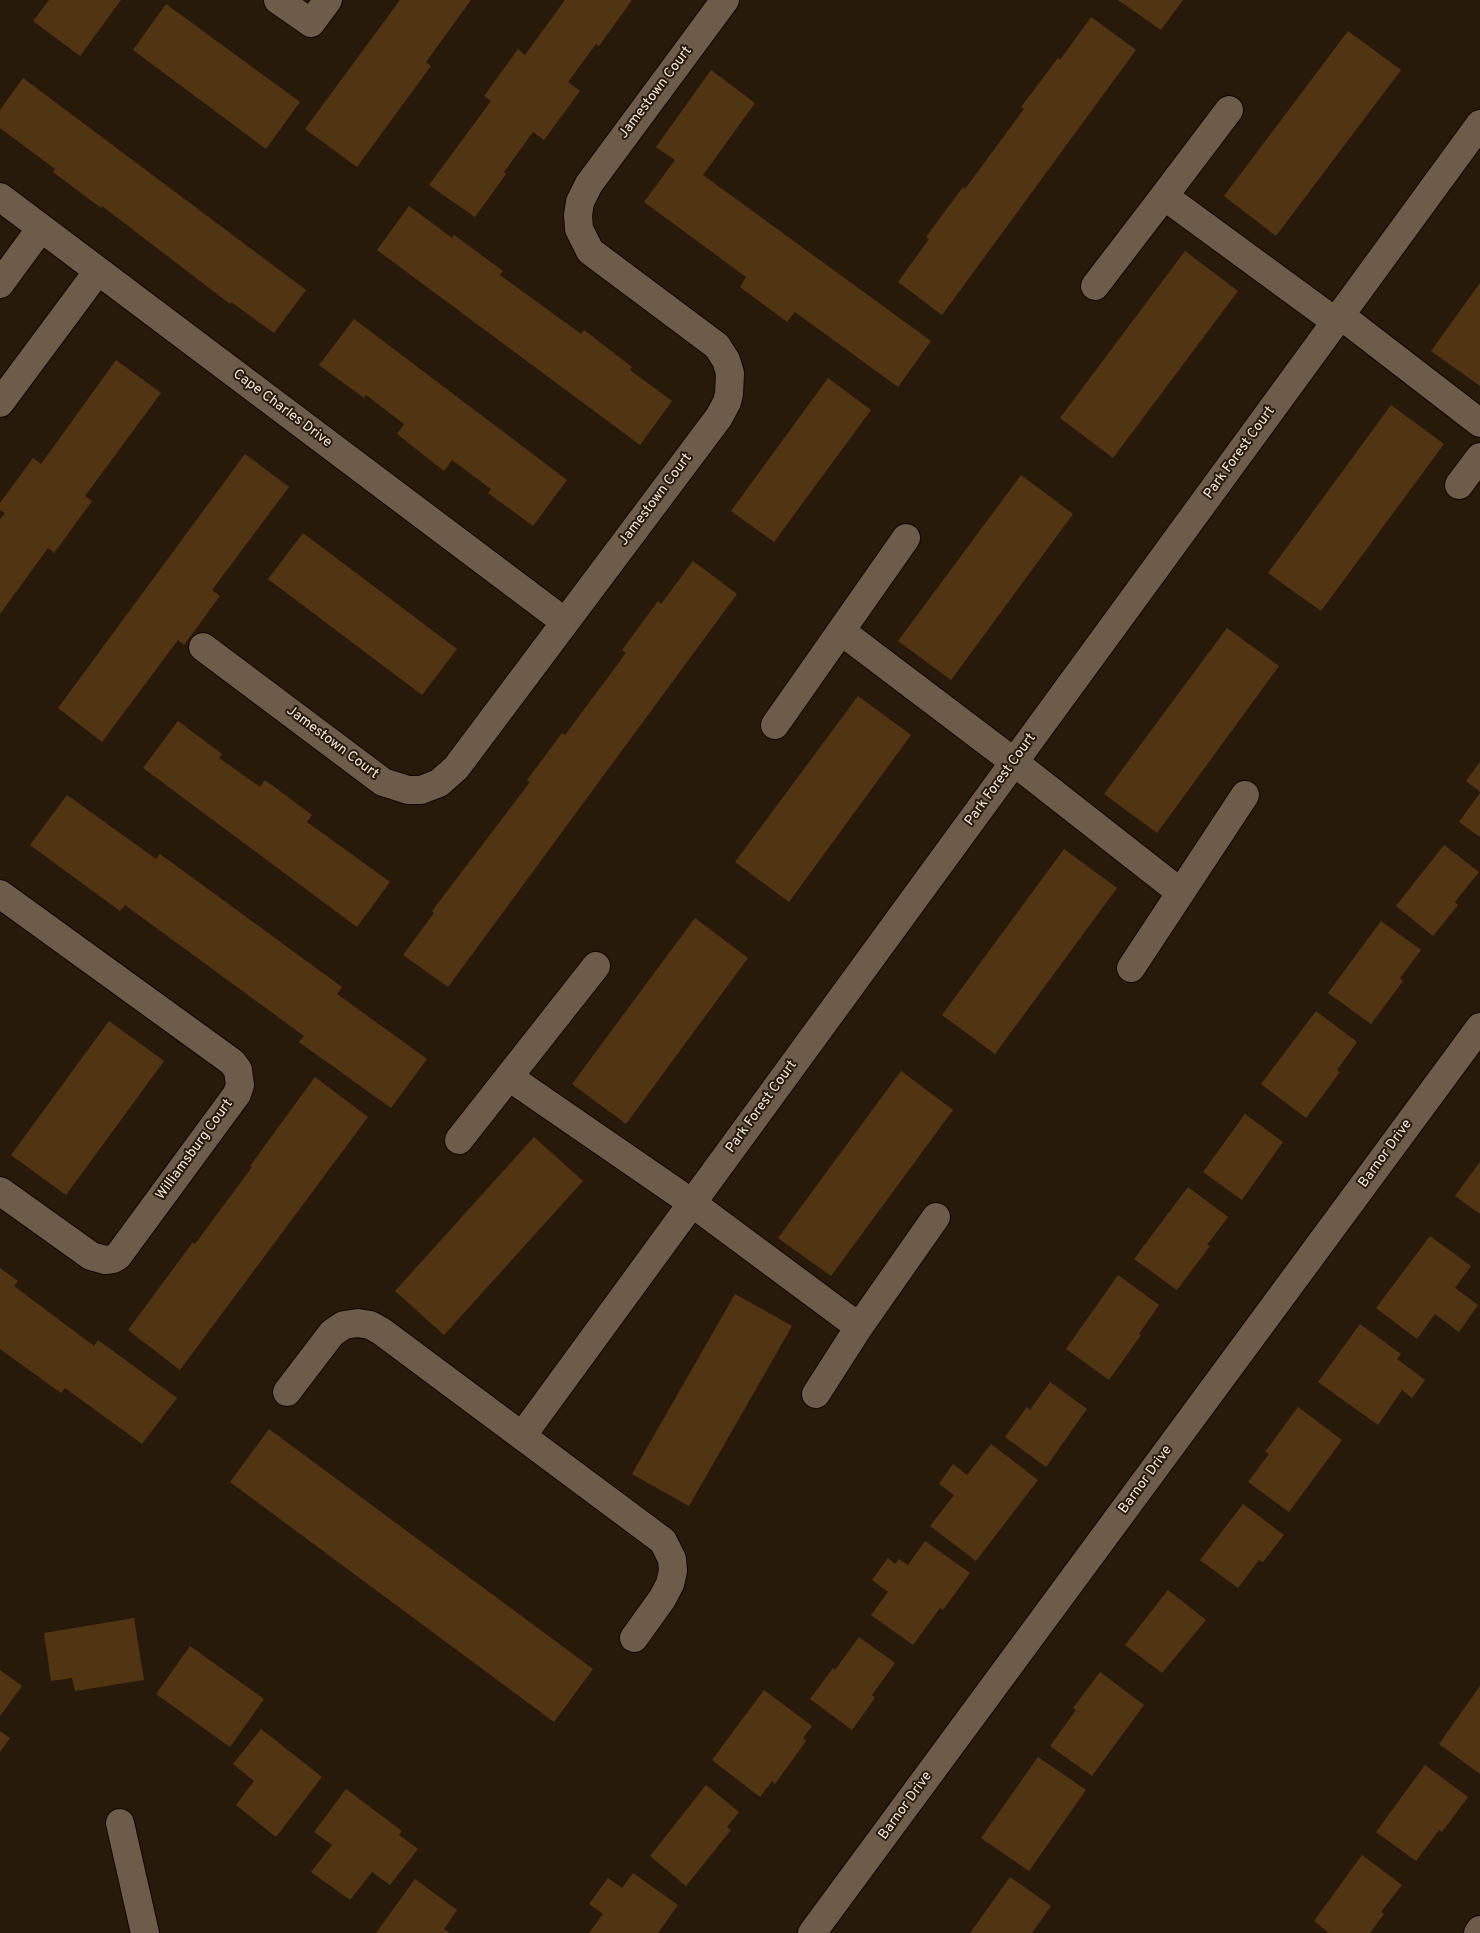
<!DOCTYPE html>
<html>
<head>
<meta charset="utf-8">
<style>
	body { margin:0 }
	canvas { display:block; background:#281a0a }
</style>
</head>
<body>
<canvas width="1480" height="1933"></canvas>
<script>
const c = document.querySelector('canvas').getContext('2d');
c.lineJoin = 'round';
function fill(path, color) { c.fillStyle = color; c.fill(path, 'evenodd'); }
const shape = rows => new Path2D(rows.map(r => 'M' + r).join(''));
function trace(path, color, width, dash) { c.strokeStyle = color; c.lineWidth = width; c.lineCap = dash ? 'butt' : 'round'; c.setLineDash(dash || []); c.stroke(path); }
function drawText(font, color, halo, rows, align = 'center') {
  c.font = font + ' Overpass,sans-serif'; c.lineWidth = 4; c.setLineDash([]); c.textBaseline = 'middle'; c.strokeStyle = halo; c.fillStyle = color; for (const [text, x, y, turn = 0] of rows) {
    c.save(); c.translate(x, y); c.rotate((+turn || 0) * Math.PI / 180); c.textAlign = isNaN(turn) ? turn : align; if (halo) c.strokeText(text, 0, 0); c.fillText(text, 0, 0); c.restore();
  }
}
const building = shape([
	[49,0,121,0,80,56,33,21],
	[400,0,471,0,426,62,431,66,357,167,305,129],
	[565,0,632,0,599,46,596,44,568,82,580,91,544,140,533,132,504,172,506,174,475,217,429,185,491,101,484,96,518,49,525,55],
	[1118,0,1183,0,1161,30],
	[166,4,300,102,266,149,133,50],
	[1091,17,1136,50,942,315,898,282,929,239,926,237,963,187,965,189,1024,109,1021,107,1058,58,1060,60],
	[1348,31,1401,70,1276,236,1224,196],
	[711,70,755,103,703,175,931,341,898,387,795,312,787,322,740,287,746,277,644,202,675,160,656,147],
	[23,78,306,290,274,333,231,302,230,304,102,206,101,208,53,172,55,169,0,128,0,110],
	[409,206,452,238,454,235,503,271,500,275,581,334,584,330,632,367,630,370,672,401,640,445,377,250],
	[1185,251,1238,291,1113,458,1060,418],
	[1480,283,1480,386,1431,351],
	[354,319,567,480,533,526,488,493,491,489,452,460,444,471,397,434,404,424,366,395,364,398,319,365],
	[116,360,161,393,85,496,92,501,54,553,48,548,0,614,0,519,5,513,0,510,0,503,33,458,41,464],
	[828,378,871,410,774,542,731,511],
	[1391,405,1444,444,1321,611,1268,573],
	[245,454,289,487,212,590,220,596,184,645,178,640,102,742,58,708],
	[1021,475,1073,514,951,680,898,641],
	[303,533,457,649,422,695,268,579],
	[693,561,737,594,448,987,403,955,434,913,432,911,530,782,527,780,562,733,565,735,626,653,622,650,658,601,661,604],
	[1227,628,1279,666,1157,833,1104,794],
	[858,696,911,735,789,902,735,862],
	[178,721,222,754,219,758,260,787,265,780,312,815,307,822,390,882,357,927,143,768],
	[1480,762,1480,792,1466,781],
	[1480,793,1480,837,1459,822],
	[67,795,156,859,160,854,342,987,337,994,427,1059,391,1108,299,1042,304,1036,125,905,120,911,30,845],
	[1444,845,1479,872,1455,902,1458,905,1433,936,1396,906],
	[1064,849,1117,888,995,1054,942,1015],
	[695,918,748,958,626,1124,572,1084],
	[1381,921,1421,950,1400,978,1403,981,1371,1024,1328,993],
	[1316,1011,1357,1042,1337,1070,1340,1072,1306,1118,1261,1084],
	[109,1021,164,1061,66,1195,11,1155],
	[901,1071,953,1110,831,1276,778,1238],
	[315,1077,368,1117,180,1370,128,1330,193,1242,195,1244,252,1167,250,1166],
	[1245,1114,1283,1142,1242,1200,1203,1172],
	[534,1137,583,1181,444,1335,395,1291],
	[1480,1162,1480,1214,1455,1196],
	[1188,1187,1228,1217,1207,1245,1210,1246,1177,1290,1134,1259],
	[1430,1236,1471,1266,1455,1288,1478,1305,1459,1332,1435,1314,1417,1339,1376,1308],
	[0,1268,18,1281,14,1286,94,1346,98,1340,177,1398,142,1444,65,1388,61,1393,0,1349],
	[1118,1275,1159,1305,1139,1334,1141,1335,1109,1380,1066,1349],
	[735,1294,792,1326,689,1506,632,1474],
	[1360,1324,1401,1354,1397,1359,1425,1380,1412,1398,1402,1390,1378,1425,1318,1382],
	[1050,1382,1087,1409,1046,1467,1005,1437,1027,1407,1030,1410],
	[1298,1407,1342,1440,1289,1512,1248,1482,1269,1454,1265,1452],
	[269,1429,593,1669,554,1722,230,1482],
	[991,1444,1038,1480,976,1561,930,1526,954,1495,939,1484,953,1464,967,1475],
	[1243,1504,1284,1535,1263,1562,1259,1560,1238,1588,1200,1560],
	[925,1541,970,1573,943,1610,940,1608,913,1645,871,1615,888,1592,872,1580,888,1558,895,1564,899,1559,908,1565],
	[1168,1590,1206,1620,1162,1673,1125,1645],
	[134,1618,144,1680,75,1691,72,1678,51,1681,44,1633],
	[859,1637,895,1663,872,1695,875,1698,852,1730,810,1699,833,1668,835,1670],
	[190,1646,264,1699,230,1747,156,1694],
	[0,1670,22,1686,0,1716],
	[1100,1672,1144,1705,1092,1776,1050,1746,1076,1710,1073,1708],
	[1480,1686,1480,1774,1439,1744],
	[764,1690,812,1726,803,1738,806,1741,775,1784,772,1781,760,1797,712,1760],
	[261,1729,322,1777,276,1837,236,1805,254,1781,233,1764],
	[0,1731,10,1738,0,1752],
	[1038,1757,1086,1790,1029,1871,981,1838],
	[1425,1765,1468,1797,1442,1832,1439,1830,1416,1861,1376,1832],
	[706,1785,739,1812,727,1827,731,1830,686,1886,650,1856],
	[346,1789,402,1831,399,1835,418,1849,390,1885,372,1872,350,1900,311,1872,332,1845,314,1832],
	[1362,1855,1402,1885,1381,1912,1384,1914,1370,1933,1329,1933,1314,1921],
	[633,1873,678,1905,658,1933,589,1933,603,1914,589,1904,608,1878,622,1888],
	[1010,1877,1051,1906,1032,1933,970,1933],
	[415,1879,457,1910,444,1929,450,1933,376,1933]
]);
const minor = shape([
	[278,0,311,23,328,0],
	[1229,110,1164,196,1336,322],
	[0,197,565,622],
	[0,284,41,228],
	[1095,286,1164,196],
	[1340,315,1480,423],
	[0,403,98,271],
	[1459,485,1480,457],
	[841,631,1014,762,1180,892],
	[203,647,383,782,408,790,421,790,439,783,456,768,719,417,727,402,729,394,730,373,726,360,717,346,590,251,579,229,578,215,580,202,589,184,725,0],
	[775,725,906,538],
	[0,894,232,1062,238,1070,240,1085,237,1094,118,1256,113,1259,105,1260,91,1256,0,1191],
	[1131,968,1245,795],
	[509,1077,692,1203,859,1327],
	[459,1140,596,966],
	[287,1392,332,1333,344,1325,358,1323,370,1325,381,1331,663,1541,672,1559,673,1571,670,1584,662,1599,634,1638],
	[816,1394,859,1327,936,1217],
	[522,1436,1480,124],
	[120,1823,145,1933],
	[812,1933,1480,1027],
	[1478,1933,1480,1930]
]);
const streetNames = [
	["Jamestown Court",656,93,-53],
	["Cape Charles Drive",282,409,37],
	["Park Forest Court",1240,453,-54],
	["Jamestown Court",656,500,-53],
	["Jamestown Court",332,743,37],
	["Park Forest Court",1001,780,-54],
	["Park Forest Court",762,1107,-54],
	["Williamsburg Court",195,1150,-54],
	["Barnor Drive",1386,1154,-54],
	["Barnor Drive",1146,1480,-54],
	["Barnor Drive",906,1806,-54]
];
fill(building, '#513412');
trace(minor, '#100500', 30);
trace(minor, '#6d5c4a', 28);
drawText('14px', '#f3e9df', '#281a0a', streetNames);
</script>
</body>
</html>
